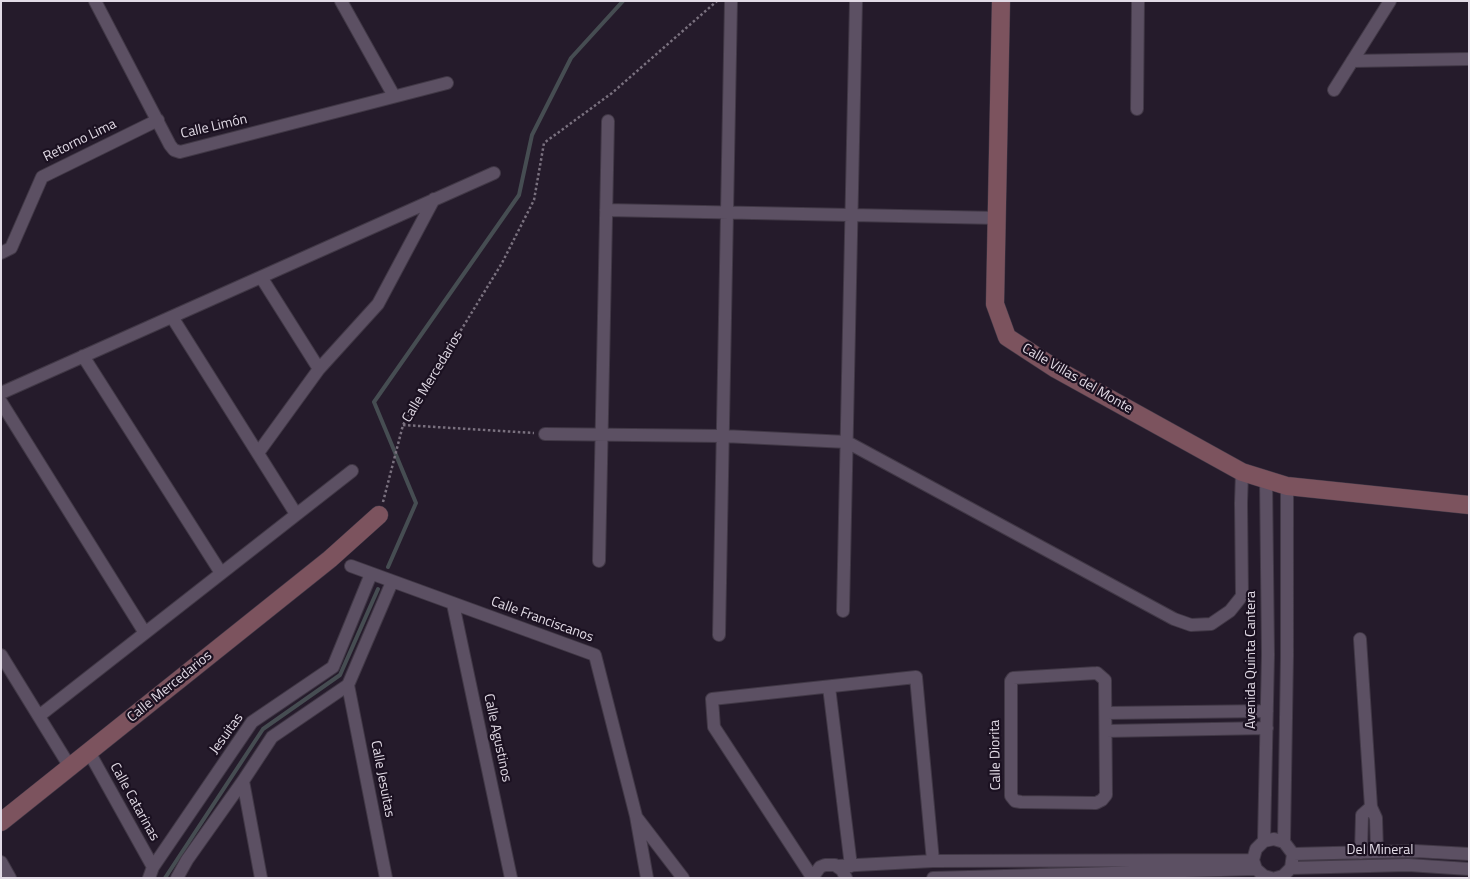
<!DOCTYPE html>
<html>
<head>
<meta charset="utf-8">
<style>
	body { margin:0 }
	#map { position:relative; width:1470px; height:879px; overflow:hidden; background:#251b2b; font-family:"Titillium Web",sans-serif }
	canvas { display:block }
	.frame { position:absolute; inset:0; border:2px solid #e2dbe6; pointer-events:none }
</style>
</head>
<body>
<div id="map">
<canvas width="1470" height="879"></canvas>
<div class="frame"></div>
</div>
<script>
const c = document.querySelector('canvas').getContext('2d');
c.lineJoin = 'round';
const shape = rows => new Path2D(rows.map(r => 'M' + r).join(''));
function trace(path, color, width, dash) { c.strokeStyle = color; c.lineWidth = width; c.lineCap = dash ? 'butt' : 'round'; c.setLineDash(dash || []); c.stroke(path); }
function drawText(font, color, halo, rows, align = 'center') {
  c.font = font + ' "Titillium Web",sans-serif'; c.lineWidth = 4.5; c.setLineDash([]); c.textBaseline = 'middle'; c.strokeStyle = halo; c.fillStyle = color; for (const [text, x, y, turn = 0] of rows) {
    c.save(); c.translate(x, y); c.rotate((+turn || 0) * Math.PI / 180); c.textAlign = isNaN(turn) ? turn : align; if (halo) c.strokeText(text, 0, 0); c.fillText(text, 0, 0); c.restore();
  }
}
const stream = shape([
	[388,567,416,503,374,402,519,195,532,135,571,58,623,1],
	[165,878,263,729,340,675,378,589]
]);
const path = shape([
	[403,425,534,433],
	[383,502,403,425,502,263,534,200,544,143,612,93,717,1]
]);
const street = shape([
	[95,1,170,145,174,150,180,152,447,83],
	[341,1,394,96],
	[1352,61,1469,59],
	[1334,90,1390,1],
	[1137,109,1138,1],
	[606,210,998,218],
	[1,253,11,248,42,177,158,120],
	[261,277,319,369],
	[172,317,296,514],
	[83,356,221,573],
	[1,393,494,173],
	[1,402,145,633],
	[545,434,723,436,847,442,1174,619,1191,625,1211,624,1230,611,1242,596,1241,503,1242,472],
	[258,453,319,369,378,304,434,199],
	[599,561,608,121],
	[351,566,595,655,636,816,647,878],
	[453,604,511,878],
	[843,611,856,1],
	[719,635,731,1],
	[1360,639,1371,807,1376,818,1377,852],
	[1,655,70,767],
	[1097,673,1105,680,1106,795,1102,800,1096,803,1021,802,1015,801,1011,796,1011,681,1013,678,1097,673],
	[348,685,386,878],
	[829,687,851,866],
	[1106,713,1267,711],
	[39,716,352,471],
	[1106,731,1267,728],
	[89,752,153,867],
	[243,781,261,878],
	[637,818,683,878],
	[1264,841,1268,655,1266,479],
	[1284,842,1287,656,1287,486],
	[1361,853,1362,815,1371,807],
	[1293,854,1415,851,1469,854],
	[1,862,10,878],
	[838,866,933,861,1253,860],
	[1291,868,1408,865,1469,869],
	[812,877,714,727,712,699,916,677,933,861],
	[149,878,153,867,252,722,333,667,371,574],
	[177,878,187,860,243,781,272,737,348,685,392,582],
	[812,878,820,867,825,865,835,865,842,870,846,878],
	[933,878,1256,869],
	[1271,878,1264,876,1256,869,1253,860,1256,849,1264,841,1274,839,1284,842,1293,854,1291,868,1283,876,1276,878]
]);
const secondary = shape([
	[1001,1,995,304,1007,337,1056,369,1242,472,1287,486,1469,505],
	[1,822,330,559,379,515]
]);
const streetNames = [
	["Calle Limón",214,127,-13],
	["Retorno Lima",80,141,-26],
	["Calle Mercedarios",433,377,-59],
	["Calle Villas del Monte",1077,379,30],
	["Calle Franciscanos",542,620,20],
	["Avenida Quinta Cantera",1252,660,-90],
	["Calle Mercedarios",170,687,-39],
	["Jesuitas",227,734,-54],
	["Calle Agustinos",497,738,78],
	["Calle Diorita",996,755,-91],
	["Calle Jesuitas",382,779,79],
	["Calle Catarinas",134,802,61],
	["Del Mineral",1380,851]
];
trace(stream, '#464d52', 4);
trace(street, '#413846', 14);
trace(secondary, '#413846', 19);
trace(path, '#7a717f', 2.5, [2.5, 2.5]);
trace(street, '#5c5063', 12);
trace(secondary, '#7c535e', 18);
drawText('14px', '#e2dbe6', '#1b1121', streetNames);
</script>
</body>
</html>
